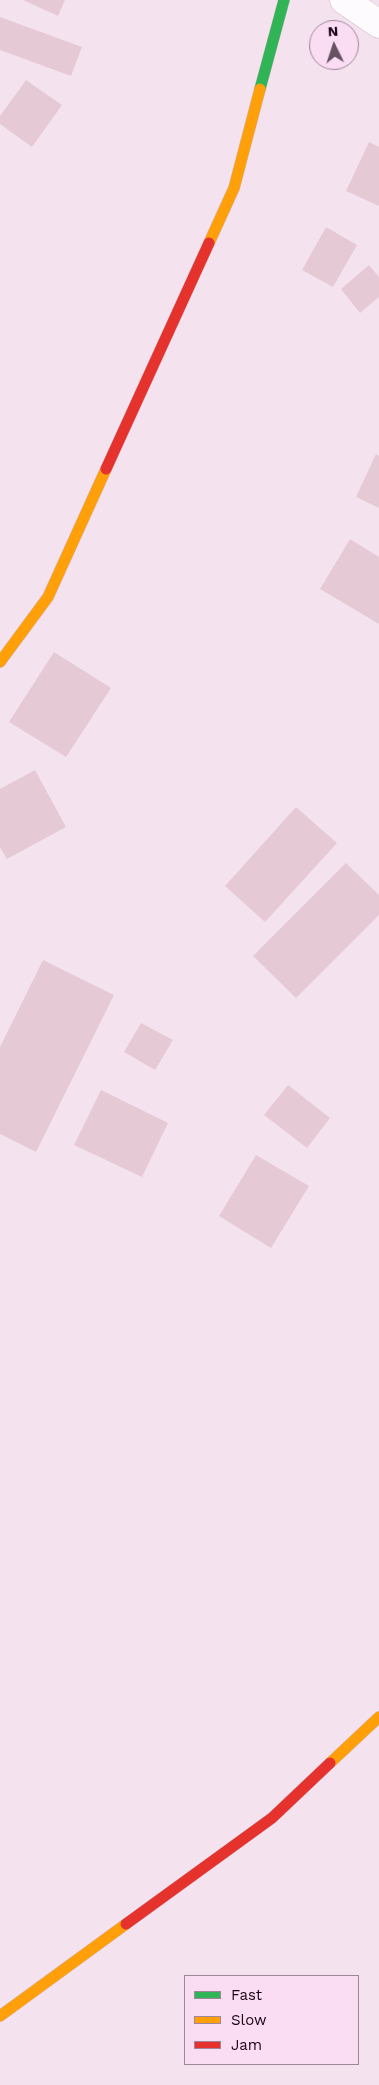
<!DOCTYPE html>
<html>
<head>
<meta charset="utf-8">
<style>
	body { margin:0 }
	#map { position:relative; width:379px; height:2085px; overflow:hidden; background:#f4e3ef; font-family:"Work Sans",sans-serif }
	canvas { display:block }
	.legend { position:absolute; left:184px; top:1975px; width:175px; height:90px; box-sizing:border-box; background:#faddf2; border:1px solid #a0869a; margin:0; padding:6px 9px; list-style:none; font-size:15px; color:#1a0415 }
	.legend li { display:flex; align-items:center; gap:10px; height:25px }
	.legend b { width:25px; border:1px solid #a0869a }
	.north { position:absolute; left:309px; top:20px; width:50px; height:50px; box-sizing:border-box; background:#faddf2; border:1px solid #a0869a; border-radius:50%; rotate:356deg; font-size:14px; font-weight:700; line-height:20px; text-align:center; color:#1a0415 }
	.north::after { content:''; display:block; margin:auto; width:18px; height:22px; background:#665261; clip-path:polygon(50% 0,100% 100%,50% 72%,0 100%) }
</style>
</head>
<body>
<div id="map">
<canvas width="379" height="2085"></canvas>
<ul class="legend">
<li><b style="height:6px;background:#30b455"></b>Fast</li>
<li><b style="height:6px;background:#ff9f0a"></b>Slow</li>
<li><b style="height:6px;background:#e5322d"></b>Jam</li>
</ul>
<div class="north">N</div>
</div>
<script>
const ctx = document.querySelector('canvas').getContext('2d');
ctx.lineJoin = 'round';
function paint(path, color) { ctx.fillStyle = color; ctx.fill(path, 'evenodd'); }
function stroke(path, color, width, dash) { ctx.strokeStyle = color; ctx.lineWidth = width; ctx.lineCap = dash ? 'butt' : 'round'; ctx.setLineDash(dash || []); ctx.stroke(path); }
paint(new Path2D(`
	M23,0H65L58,16Z
	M0,17L82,47L71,76L0,50Z
	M26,80L62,105L32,147L0,124V116Z
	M369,142L379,147V206L346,191Z
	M326,227L357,245L333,287L302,270Z
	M369,265L379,277V297L360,313L341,289Z
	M376,454L379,456V508L356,497Z
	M350,539L379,557V624L320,589Z
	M54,652L111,688L66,757L9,722Z
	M35,770L66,827L7,859L0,847V789Z
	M296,807L337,843L265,922L225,886Z
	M346,863L379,895V915L296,998L253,956Z
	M43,960L114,995L36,1152L0,1134V1047Z
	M141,1023L173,1040L155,1070L124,1052Z
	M288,1085L330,1118L307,1148L264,1115Z
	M101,1090L168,1123L142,1177L74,1145Z
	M256,1155L309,1186L271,1248L219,1216Z`), '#e5cad6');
const street = new Path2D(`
	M344,0L379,24`);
const fast = new Path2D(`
	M260,89L284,0`);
const slow = new Path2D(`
	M209,243L234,188L260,89
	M0,662L48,597L106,469
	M330,1763L379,1717
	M0,2016L126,1924`);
const jam = new Path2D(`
	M106,469L209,243
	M126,1924L272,1818L330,1763`);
stroke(street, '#d0bbca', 29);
stroke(fast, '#d0bbca', 12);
stroke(slow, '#d0bbca', 12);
stroke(jam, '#d0bbca', 12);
stroke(street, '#fdfbfd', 28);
stroke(fast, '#30b455', 11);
stroke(slow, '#ff9f0a', 11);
stroke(jam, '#e5322d', 11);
</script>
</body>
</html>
